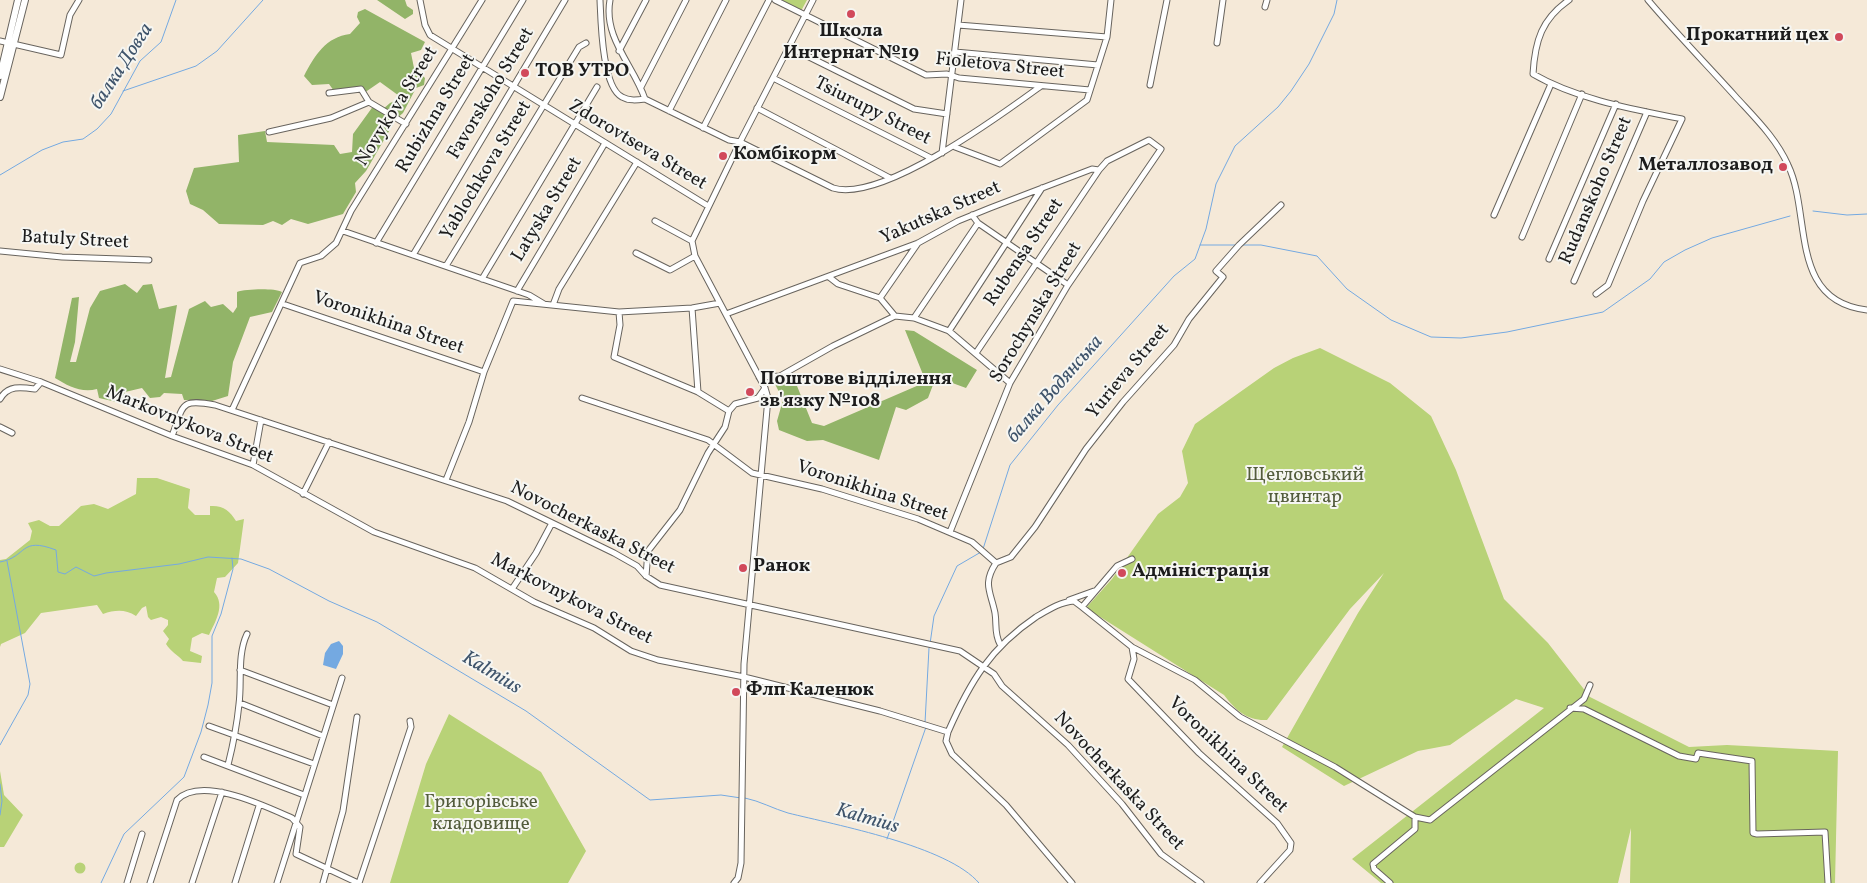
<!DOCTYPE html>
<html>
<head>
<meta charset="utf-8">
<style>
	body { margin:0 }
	canvas { display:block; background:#f5e9d8 }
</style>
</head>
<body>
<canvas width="1867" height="883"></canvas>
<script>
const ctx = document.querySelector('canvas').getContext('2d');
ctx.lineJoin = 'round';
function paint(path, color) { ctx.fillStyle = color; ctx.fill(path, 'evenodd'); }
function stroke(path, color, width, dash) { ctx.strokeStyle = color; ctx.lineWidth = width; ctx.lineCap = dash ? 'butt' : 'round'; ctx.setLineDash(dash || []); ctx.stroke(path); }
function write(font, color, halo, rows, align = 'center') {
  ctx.font = font + ' Vollkorn,serif'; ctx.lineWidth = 4; ctx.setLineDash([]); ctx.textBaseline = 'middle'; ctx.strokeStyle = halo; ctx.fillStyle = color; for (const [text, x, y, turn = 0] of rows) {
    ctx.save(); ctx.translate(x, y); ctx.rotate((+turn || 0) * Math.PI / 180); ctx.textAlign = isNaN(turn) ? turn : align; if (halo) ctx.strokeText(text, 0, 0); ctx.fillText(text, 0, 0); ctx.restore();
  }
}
paint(new Path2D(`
	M781,0H807L801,11Z
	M1320,348L1390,383L1431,416L1456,470L1504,599L1548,643L1590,697L1689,747L1727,745L1838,751L1835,883H1630L1631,828L1618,883H1381L1352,859L1544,708L1516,699L1450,745L1418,751L1344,786L1282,747L1358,613L1384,573L1350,609L1267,720C1248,721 1236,711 1224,695L1086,608L1112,579L1158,514L1180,497L1188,483L1182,451L1195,424L1274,368L1293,358Z
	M137,478H157L190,489L188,508L195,515H210V506C223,505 230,511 236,521L244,519L238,563L225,577L217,578L214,592C226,605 215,622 209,635L202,633L192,638L190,651L202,656L201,663L183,661C177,654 171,652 166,644L169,639L163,631L168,625V620L161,617L151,620L148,617L146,606L142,608L136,616C125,609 115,610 103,614L97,605L41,613L25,633L1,644L0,647V560L6,559L30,540L32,531L28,523L39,520L50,526H59L81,506L94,504L108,509L136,494Z
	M449,714L541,772L586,851L568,883H390L426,764Z
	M0,771L4,795L23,815L4,847H0Z
	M74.5 868a5.5 5.5 0 1 1 11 0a5.5 5.5 0 1 1-11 0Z`), '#b8d277');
paint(new Path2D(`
	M377,0H405L407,6L413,10V14L405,19Z
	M365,9L425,42L421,50L411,53L414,68L425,78L424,85L416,88L403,113L396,119L366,171L355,183L356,192L343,214L308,224L291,219L282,225L273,221L263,225L219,224L203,210L190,204L186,191L194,168L239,162L238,135L265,131L267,142L334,145L340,154L352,152L353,134L374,105L382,110L390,103L402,98L380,82L364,93L334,91L329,84L312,85L304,76C315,55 326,37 350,34L360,23L357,17L358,12Z
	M125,284L137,293L143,285L152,284L159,309L177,305L165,378L171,377L189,309L205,301L211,307L223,304L233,313L237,307V292C246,289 274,288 282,292L272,312L250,317L233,362L228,396L212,401L184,400L182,394L164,393L160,397L150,398L142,388L125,392L121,403L99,398L97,389C81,393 68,386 55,378L72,298L79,297L75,342L70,362H76L90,308L100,291Z
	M905,330L914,331L977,370L966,388L936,377L928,398L906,410L896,407L879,460L823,440L807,441L779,430L777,421L783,400L775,384L779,378L795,381L812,423L824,426L926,382Z`), '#92b468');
paint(new Path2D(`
	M339,641L343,646V654L336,669L323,665L325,653L331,644Z`), '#74a9e1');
stroke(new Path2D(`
	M123,91L196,66L217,51L263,0
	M0,175L42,150L63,142L83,139L97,129L111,114L140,61L161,42L176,0
	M1813,211L1847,215L1867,214
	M1200,245H1235
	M1242,245H1261L1317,256L1347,289L1391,320L1431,337L1461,338L1507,332L1603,312L1650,279L1664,262L1685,250L1712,238L1790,216
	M983,549L1010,465L1058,405L1174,276L1195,259L1206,229L1216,184L1235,146L1278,107L1291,91L1309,64L1334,14L1337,0
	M0,562C28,557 19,536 56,550L58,572L65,574L76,567L94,576L106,573L179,564L208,557L241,559L269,569L329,601L377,622L526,711L650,800L721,795L741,798
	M930,644L934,616L957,566L981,552
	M925,723L929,648
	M0,745L28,695L30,684L7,561
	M0,784L2,801L0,815
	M745,798C760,801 774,809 788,813C836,825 948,846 979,883
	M887,839L926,727
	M101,883L124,834L184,777L201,732L208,705L212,683V636L221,614L233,569L232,558`), '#74a9e1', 1);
const minor = new Path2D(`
	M420,0L425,25L430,35L708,206
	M600,0C601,21 602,87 622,97C629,101 637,100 645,99
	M610,0C603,38 634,66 645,99L729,140L740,142L833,188C882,203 1001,115 1041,86
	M775,0L926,75L947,74L959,78L1090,90
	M1569,0C1542,19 1535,40 1533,74C1576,99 1632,109 1682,119L1643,201L1608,285L1596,294
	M1648,0C1676,33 1706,64 1735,96C1755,118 1776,138 1788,165C1812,215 1788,301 1867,310
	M1265,7L1267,0
	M958,25L1107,37
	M0,41L61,55L70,15L79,0
	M1217,43L1223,0
	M789,47L914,109L947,114
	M619,51L646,0
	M955,52L1098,65
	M773,78L931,158
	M1150,85L1167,0
	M641,87L686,0
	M329,93L361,89L369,102L406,124
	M757,108L890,178
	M669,111L726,0
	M703,128L769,0
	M269,132L331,118L369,102
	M955,147L1000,164L1087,100L1107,37L1111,0
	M942,153L961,0
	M972,215L978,223L1068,285
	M1494,215L1551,84
	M655,221L692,241
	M343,231L529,295L544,304
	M1522,237L1582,94
	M376,243L523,0
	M0,251L62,257L149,260
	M636,253L670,270L695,256
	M413,255L565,0
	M1549,259L1616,104
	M446,266L579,47L586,43
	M829,277L838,284L880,298L895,316
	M482,279L597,87
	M1574,281L1647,112
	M517,291L605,143
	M880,298L918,243
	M283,304L484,372
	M553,305L559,289L637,162
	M692,308L698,392
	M619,312L620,325L614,357L698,392L729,411
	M726,314L918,243L958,221L990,208L1092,169L1099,170L1107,161L1149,140L1161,149L1068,285L1010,383L950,532
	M914,318L978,223
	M949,331L1042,188
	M976,353L1099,170
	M0,369L41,382L172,436L253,465L374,532L475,568L534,602L594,628L631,651L658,660L744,677L880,711L948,732L946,741L952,754L1006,805L1072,883
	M759,377L780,376L833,346L895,316L914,318L949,331L1010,383
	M582,398L708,440L752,473L822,489L918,519L972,542L996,563C982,584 991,592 995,613C997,625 994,633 1000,644
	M0,399C8,385 21,387 35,389L41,382
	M232,410L300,263L321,256L336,243L351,211L482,0
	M0,427L12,433
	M172,436C184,405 179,398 215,405L507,501L614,553L637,566L646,576L660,585L960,651L994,674L1002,686L1068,745L1122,804L1161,854L1201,883
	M253,465L261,420
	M446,480L469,422L484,372L513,301L619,312L692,308L720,303
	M303,494L329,442
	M996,563L1011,557L1035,527L1086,449L1123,402L1174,345L1189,319L1223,277L1216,271L1239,245L1281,205
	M646,576L648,551L680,510L708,453L725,427L729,411L735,404L758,398L765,388
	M512,589L536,553L552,523
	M1069,600L1094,591
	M1082,607L1132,647L1195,680L1240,717L1335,767L1415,817V829L1373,864L1374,869L1390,883
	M1132,647L1134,659L1128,679L1199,753L1277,823L1291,843L1290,850L1260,883
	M240,670L333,705
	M240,703L323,736
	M1570,708L1584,709L1679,756L1696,759L1698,753L1752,761L1753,833L1757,834L1825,832L1828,883
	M209,726L314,764
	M948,732C970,682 990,648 1036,617C1048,610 1060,602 1074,601L1082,607L1117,566L1132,559
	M204,757L304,795
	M228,765C233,745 237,725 239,704C242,682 237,655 247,634
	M1415,817L1430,820L1435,816L1584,699L1590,685
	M127,883L142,834
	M150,883L177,800C201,775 265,806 292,818L300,827L296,854L358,883
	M192,883L222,792
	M235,883L259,806
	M277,883L342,678
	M323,883L343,811L357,717
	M359,883L411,727L410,721
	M734,883L738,878L741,863L744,664L768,398L765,388L695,256L692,241L740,142L813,0`);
const major = new Path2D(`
	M0,76L18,0
	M0,97L25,0`);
stroke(minor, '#68645e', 7);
stroke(major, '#68645e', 8);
stroke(minor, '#fff', 5);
stroke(major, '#fff', 6);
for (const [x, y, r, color] of [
	[851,14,5,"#d1495b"],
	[1839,37,5,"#d1495b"],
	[525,73,5,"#d1495b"],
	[723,156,5,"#d1495b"],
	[1783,167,5,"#d1495b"],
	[750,392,5,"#d1495b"],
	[743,568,5,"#d1495b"],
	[1122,573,5,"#d1495b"],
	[736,692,5,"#d1495b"]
]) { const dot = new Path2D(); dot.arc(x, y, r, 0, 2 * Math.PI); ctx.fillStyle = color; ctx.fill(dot); stroke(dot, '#f6f6f2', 2); }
write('bold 19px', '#1c1c1c', '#f6f6f2', [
	["Школа",851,33,"center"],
	["Интернат №19",851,55,"center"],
	["Прокатний цех",1829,37,"right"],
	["ТОВ УТРО",535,73],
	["Комбікорм",733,156],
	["Металлозавод",1773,167,"right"],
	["Поштове відділення",760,381],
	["зв'язку №108",760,403],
	["Ранок",753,568],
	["Адміністрація",1132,573],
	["Флп Каленюк",746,692]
], 'left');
write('19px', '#1c1c1c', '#f6f6f2', [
	["Fioletova Street",1000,67,6],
	["Favorskoho Street",492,94,-59],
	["Novykova Street",398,107,-58],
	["Tsiurupy Street",872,112,27],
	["Rubizhna Street",437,114,-59],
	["Zdorovtseva Street",637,146,31],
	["Yablochkova Street",487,171,-59],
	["Rudanskoho Street",1597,191,-67],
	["Latyska Street",548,210,-59],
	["Yakutska Street",941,214,-24],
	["Batuly Street",75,241,3],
	["Rubensa Street",1025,253,-56],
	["Sorochynska Street",1037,313,-59],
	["Voronikhina Street",388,324,19],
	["Yurieva Street",1129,372,-50],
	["Markovnykova Street",189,426,22],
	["Voronikhina Street",872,492,18],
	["Novocherkaska Street",592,529,27],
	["Markovnykova Street",571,600,27],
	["Voronikhina Street",1227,756,44],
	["Novocherkaska Street",1118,782,47]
]);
write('19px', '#535c3c', '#f6f6f2', [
	["Щегловський",1305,477],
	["цвинтар",1305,499],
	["Григорівське",481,804],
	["кладовище",481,826]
]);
write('italic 20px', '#3f546b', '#f6f6f2', [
	["балка Довга",123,67,-57],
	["балка Водянська",1056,390,-49],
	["Kalmius",491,674,31],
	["Kalmius",867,820,16]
]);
</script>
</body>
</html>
